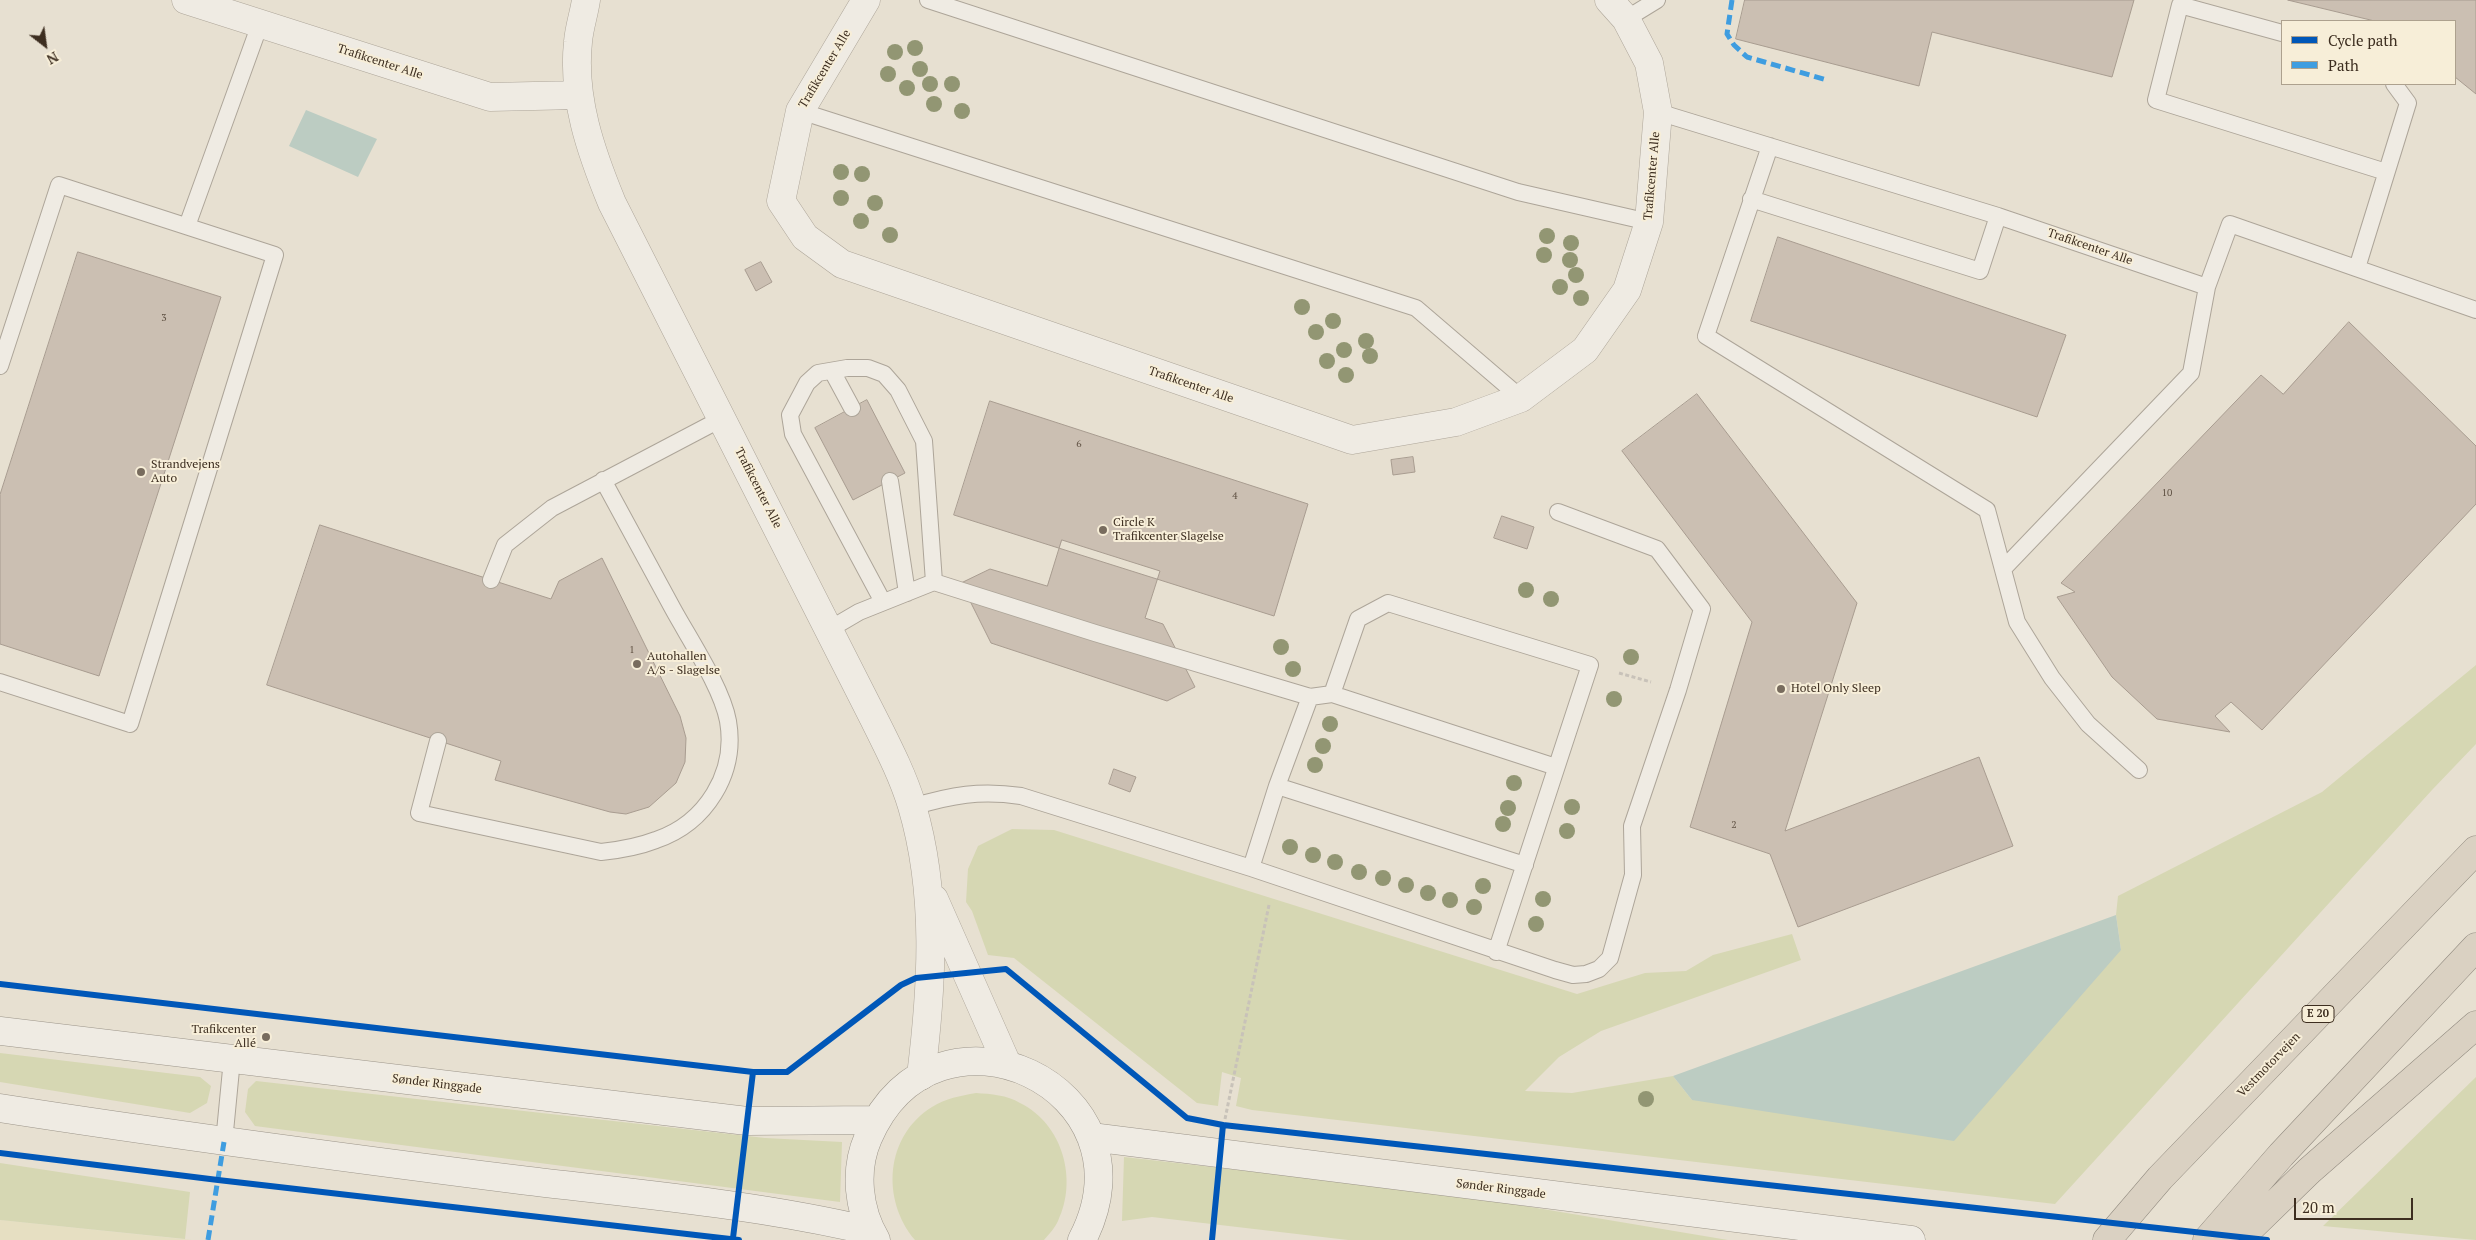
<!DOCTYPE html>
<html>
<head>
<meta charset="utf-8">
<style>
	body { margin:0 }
	#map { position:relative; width:2476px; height:1240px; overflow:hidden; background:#e7e0d1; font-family:"PT Serif",serif }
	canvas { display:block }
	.legend { position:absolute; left:2281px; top:20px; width:175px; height:65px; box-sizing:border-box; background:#f7eed8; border:1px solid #ada18e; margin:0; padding:6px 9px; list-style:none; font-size:15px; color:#3d2e20 }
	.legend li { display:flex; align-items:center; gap:10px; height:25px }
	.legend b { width:25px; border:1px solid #ada18e }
	.north { position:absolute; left:20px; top:20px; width:50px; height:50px; -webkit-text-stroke:4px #f7eed8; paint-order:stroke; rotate:150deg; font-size:14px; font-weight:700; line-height:20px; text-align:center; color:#3d2e20 }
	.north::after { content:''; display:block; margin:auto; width:18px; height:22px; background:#3d2e20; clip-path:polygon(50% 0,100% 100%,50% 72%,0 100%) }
	.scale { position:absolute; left:2294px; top:1198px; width:119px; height:22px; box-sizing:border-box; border:2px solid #3d2e20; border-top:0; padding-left:6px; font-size:15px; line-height:18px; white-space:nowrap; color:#3d2e20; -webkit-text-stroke:4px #f7eed8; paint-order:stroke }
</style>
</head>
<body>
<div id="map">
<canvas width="2476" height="1240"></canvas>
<ul class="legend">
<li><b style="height:6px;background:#0057b8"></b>Cycle path</li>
<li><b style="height:6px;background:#3f9de0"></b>Path</li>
</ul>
<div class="north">N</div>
<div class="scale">20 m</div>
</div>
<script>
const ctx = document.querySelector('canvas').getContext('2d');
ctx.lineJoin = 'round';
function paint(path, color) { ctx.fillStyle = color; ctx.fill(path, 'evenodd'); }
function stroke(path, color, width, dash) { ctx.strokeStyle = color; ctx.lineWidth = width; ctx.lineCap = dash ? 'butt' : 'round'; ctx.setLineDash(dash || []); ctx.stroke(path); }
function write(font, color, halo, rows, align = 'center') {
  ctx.font = font + ' "PT Serif",serif'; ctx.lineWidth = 4; ctx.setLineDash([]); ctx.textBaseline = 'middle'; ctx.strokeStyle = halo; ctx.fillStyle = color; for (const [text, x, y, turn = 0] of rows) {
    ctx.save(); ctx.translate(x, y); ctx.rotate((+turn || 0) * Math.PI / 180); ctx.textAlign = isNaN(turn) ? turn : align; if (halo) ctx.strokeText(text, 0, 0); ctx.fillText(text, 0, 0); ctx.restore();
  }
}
paint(new Path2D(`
	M0,1220L192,1240H0Z`), '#e6dfc2');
paint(new Path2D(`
	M2476,665V744L2432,790L2055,1204L1252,1110L1236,1106L1241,1078L1222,1072L1218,1106L1197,1103L1014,958L988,955L972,911L966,902L968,869L978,846L1012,829L1054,830L1577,994L1645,973L1686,971L1713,955L1792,934L1801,960L1601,1031L1559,1057L1525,1091L1572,1093L1673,1076L1692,1100L2121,950L2116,915L2118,896L2322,792Z
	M0,1053L200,1077L211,1086L207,1103L190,1113L0,1082Z
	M2476,1077V1240L2323,1226Z
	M256,1081L765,1138L842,1142L840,1202L255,1126L245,1112L248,1089Z
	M976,1093C991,1094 1007,1095 1020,1103C1063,1124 1078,1180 1058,1221C1055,1228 1049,1234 1044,1240H915C881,1200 885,1136 932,1107C946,1098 960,1096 976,1093Z
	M1124,1157L1459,1195L1728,1240H1348L1152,1217L1122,1221Z
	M0,1163L190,1192L185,1239L0,1220Z`), '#d6d7b3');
paint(new Path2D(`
	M306,110L377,139L358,177L289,146Z
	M2116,915L2121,950L1954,1141L1692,1100L1673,1076Z`), '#bcccc2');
const building = new Path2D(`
	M1745,0H2134L2112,77L1932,32L1919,86L1736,39Z
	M2288,0H2476V94L2455,77V21H2375Z
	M1778,237L2066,335L2037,417L1751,321Z
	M78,252L221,297L99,676L0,644V495Z
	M761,262L772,282L756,291L745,270Z
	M2349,322L2476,446V504L2262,730L2231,702L2215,716L2230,732L2157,719L2112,677L2057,597L2075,592L2061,583L2261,375L2283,394Z
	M1697,394L1857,603L1785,831L1979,757L2013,846L1798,927L1770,854L1690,827L1752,622L1622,451Z
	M867,400L905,473L853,500L815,428Z
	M990,401L1308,504L1274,616L954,515Z
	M1413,457L1415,472L1393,475L1391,460Z
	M1502,516L1534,527L1527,549L1494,538Z
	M320,525L551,599L559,581L602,558L680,716L686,738L685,762L676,783L649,807L626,814L610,812L495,780L501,761L267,685Z
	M1062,540L1160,571L1145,618L1163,624L1195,687L1167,701L991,643L961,583L990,569L1047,586Z
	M1114,769L1136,777L1130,792L1109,784Z`);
paint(building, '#cbbfb2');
stroke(building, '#a89c90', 1);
const lane = new Path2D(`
	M928,0L1518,192L1649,222
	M1626,19L1657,0
	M2282,33L2180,5L2156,100L2386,172
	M800,111L1416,308L1521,398
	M1658,112L1998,216L2207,287L2230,224L2476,310
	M1770,146L1706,336L1987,510L2017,622L2052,678L2088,724L2139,770
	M1751,199L1980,271L1998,216
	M187,226L260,24
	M2357,268L2408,103L2394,84
	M0,366L59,185L275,255L130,724L0,682
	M832,371L852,408
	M890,481L907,593
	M2003,569L2191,373L2207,287
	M491,580L505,545L552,508L723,418
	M883,602L793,434L790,415L807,383L818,373L847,368H868L884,374L898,390L924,441L934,582
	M830,629L859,612L934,582L1095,633L1310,697L1277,786L1251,868
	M1332,694L1556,767
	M1310,697L1332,694L1358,619L1388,603L1590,665L1496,952
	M438,741L419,813L601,852C620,850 638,847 656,840C706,823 737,773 728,721C722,688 690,640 673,609C650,566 626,523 603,480
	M1277,786L1525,865
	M912,807C952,795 980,790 1021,796L1251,868L1555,970L1573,975L1586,974L1599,969L1610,958L1633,875L1632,826L1678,690L1702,609L1657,549L1558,512
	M224,1142L232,1059`);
const street = new Path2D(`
	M186,0L490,97L578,95
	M586,0C584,14 579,28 578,42C572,98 591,152 612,203L874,719C888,747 903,776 912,806C938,894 932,987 921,1076
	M866,0L800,111L781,201L805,237L842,264L1352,440L1456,422L1521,398L1585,350L1627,290L1649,222L1658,112L1649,63L1626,19L1609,0
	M934,899L1007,1064`);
const secondary = new Path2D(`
	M0,1031L747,1121L876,1120
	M0,1108C173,1135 347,1158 521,1180C637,1194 756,1204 870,1231
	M1091,1137L1911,1240
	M876,1240C858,1210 854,1170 868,1138C935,982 1161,1088 1082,1240`);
const highway = new Path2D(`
	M2107,1240L2160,1178L2476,850
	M2207,1240L2281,1155L2476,947
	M2238,1240L2309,1171L2476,1025`);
stroke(lane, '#ada599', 18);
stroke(street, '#ada599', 29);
stroke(secondary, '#9c958a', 29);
stroke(highway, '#928b80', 29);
stroke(new Path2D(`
	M1619,673L1651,682
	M1225,1119L1269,905`), '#c8c2b9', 3, [4, 2.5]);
stroke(lane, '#efebe3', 16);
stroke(street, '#efebe3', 28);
stroke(secondary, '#efebe3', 28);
stroke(highway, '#dad1c2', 28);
stroke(new Path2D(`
	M1732,0L1727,34L1734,45L1747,57L1827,80
	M208,1240L224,1142`), '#3f9de0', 5, [10, 5]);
stroke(new Path2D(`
	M0,984L753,1072H787L901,985L916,978L1006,969L1187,1118L1223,1125L1212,1240
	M1223,1125L2267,1240
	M0,1153L218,1180L739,1240
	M733,1238L753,1072`), '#0057b8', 6);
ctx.fillStyle = '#929673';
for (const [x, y] of [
	[915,48],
	[895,52],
	[920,69],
	[888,74],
	[930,84],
	[952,84],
	[907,88],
	[934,104],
	[962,111],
	[841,172],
	[862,174],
	[841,198],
	[875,203],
	[861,221],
	[890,235],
	[1547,236],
	[1571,243],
	[1544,255],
	[1570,260],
	[1576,275],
	[1560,287],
	[1581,298],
	[1302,307],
	[1333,321],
	[1316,332],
	[1366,341],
	[1344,350],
	[1370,356],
	[1327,361],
	[1346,375],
	[1526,590],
	[1551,599],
	[1281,647],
	[1631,657],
	[1293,669],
	[1614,699],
	[1330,724],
	[1323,746],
	[1315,765],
	[1514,783],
	[1572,807],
	[1508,808],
	[1503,824],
	[1567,831],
	[1290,847],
	[1313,855],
	[1335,862],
	[1359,872],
	[1383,878],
	[1406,885],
	[1483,886],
	[1428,893],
	[1543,899],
	[1450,900],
	[1474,907],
	[1536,924],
	[1646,1099]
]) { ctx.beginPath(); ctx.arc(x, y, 8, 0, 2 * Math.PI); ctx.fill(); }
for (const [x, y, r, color] of [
	[141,472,5,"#786c5e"],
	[1103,530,5,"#786c5e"],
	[637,664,5,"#786c5e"],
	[1781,689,5,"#786c5e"],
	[266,1037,5,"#786c5e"]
]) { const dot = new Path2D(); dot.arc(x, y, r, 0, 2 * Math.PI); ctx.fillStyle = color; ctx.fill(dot); stroke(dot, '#f7eed8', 2); }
write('10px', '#605244', null, [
	["3",164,318],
	["6",1079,444],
	["10",2167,493],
	["4",1235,496],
	["1",632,650],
	["2",1734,825]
]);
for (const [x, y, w] of [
	[2318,1014,32]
]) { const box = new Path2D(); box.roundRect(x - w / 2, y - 8.5, w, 17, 4); ctx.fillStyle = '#f7eed8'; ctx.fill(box); stroke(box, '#3d2e20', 1); }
write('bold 11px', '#3d2e20', null, [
	["E 20",2318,1014]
]);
write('12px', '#3d2e20', '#f7eed8', [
	["Trafikcenter Alle",380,62,18],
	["Trafikcenter Alle",825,69,-59],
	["Trafikcenter Alle",1652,176,-85],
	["Trafikcenter Alle",2090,247,19],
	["Trafikcenter Alle",1191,385,19],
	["Trafikcenter Alle",758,488,63],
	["Vestmotorvejen",2269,1065,-46],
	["Sønder Ringgade",437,1084,7],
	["Sønder Ringgade",1501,1189,7]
]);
write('12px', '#3d2e20', '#f7eed8', [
	["Strandvejens",151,465],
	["Auto",151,479],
	["Circle K",1113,523],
	["Trafikcenter Slagelse",1113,537],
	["Autohallen",647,657],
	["A/S - Slagelse",647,671],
	["Hotel Only Sleep",1791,689],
	["Trafikcenter",256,1030,"right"],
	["Allé",256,1044,"right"]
], 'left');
</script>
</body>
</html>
